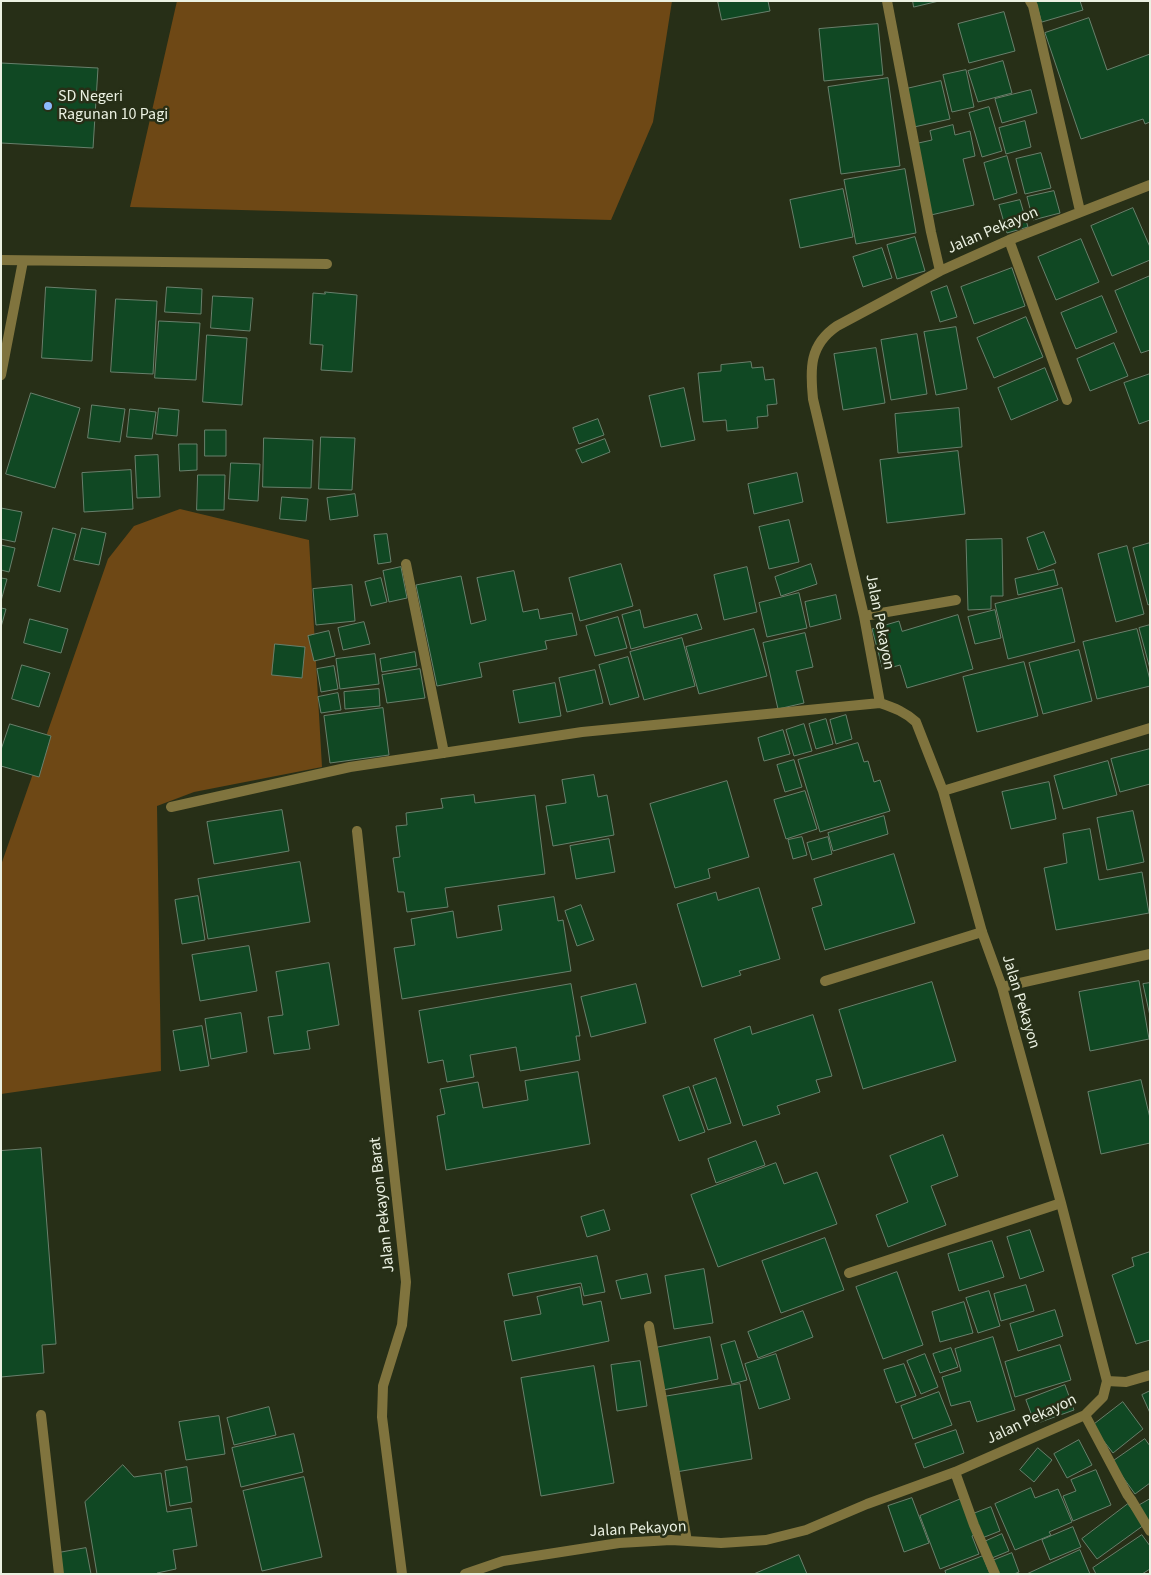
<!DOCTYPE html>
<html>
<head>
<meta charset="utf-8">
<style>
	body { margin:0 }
	#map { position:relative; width:1151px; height:1575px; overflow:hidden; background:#272f17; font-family:"Source Sans 3",sans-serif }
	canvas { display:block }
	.frame { position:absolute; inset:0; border:2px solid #ebf1e2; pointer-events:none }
</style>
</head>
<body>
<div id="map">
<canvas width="1151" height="1575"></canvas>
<div class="frame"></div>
</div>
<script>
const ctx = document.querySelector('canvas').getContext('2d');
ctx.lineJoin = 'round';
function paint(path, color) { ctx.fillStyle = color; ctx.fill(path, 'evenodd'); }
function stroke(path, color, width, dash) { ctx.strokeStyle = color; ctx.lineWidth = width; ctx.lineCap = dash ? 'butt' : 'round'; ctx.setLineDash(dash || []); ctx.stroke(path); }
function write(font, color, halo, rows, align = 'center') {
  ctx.font = font + ' "Source Sans 3",sans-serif'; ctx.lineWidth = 5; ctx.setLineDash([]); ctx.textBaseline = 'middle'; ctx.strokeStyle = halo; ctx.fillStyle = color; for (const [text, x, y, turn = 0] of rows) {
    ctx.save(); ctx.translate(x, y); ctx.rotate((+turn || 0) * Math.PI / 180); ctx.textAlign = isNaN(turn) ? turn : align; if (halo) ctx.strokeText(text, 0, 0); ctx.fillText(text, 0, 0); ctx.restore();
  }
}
paint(new Path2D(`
	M177,1H672L653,122L611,220L130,207Z
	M180,509L309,540L322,767L194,792L157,806L161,1071L1,1094V865L108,559L134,526Z`), '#6e4815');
const building = new Path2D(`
	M718,1H768L770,11L722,20Z
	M913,1H939L914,7Z
	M1036,1H1080L1083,10L1042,22Z
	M1004,12L1015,51L969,63L958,24Z
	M1089,18L1107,70L1150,54V122L1145,124L1143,119L1081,139L1045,33Z
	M878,24L883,75L824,81L819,29Z
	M1003,61L1012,93L978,102L968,71Z
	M1,63L98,68L93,148L1,143Z
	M966,70L974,107L952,112L943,75Z
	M888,78L900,166L841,174L828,87Z
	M941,81L950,119L914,127L906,89Z
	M1031,90L1037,113L1002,123L995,99Z
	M989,107L1002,151L982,157L969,113Z
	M1025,121L1031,147L1006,154L999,128Z
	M953,125L955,135L970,131L975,156L963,159L974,205L931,215L914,144L932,140L930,131Z
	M1041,153L1051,188L1025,194L1016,159Z
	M1007,156L1017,193L994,200L984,163Z
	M905,169L916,233L856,244L844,180Z
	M843,189L853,237L800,248L790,200Z
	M1054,191L1060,213L1033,220L1027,197Z
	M1020,200L1028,227L1007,233L999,205Z
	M1133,208L1150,247V260L1112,276L1091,226Z
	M915,237L925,271L897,279L887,245Z
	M1081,239L1099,282L1056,300L1038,257Z
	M882,248L892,278L863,287L853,257Z
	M1012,268L1025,306L974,324L961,287Z
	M1150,276V350L1141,353L1115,291Z
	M947,286L957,317L940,322L931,292Z
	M46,287L96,290L92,361L42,358Z
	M167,287L202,289L201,314L165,312Z
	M325,292L357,295L352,372L321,370L323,345L310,344L313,293L325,294Z
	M213,296L253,298L250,331L211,328Z
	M1102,296L1117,332L1076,349L1061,313Z
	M116,299L157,301L153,374L111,372Z
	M1026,317L1043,357L994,378L977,338Z
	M159,321L200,323L196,380L155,378Z
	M956,327L967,389L936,395L924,332Z
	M917,334L927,394L891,400L881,340Z
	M207,335L247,338L242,405L203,402Z
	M1114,343L1128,376L1090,391L1077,359Z
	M876,348L885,403L843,410L834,354Z
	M751,362L752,368L763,367L765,380L774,379L777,404L767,405L768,416L757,417L758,428L727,431L726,420L703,422L698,373L721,371V365Z
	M1045,368L1058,400L1011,420L998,388Z
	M1150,374V420L1139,424L1124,383Z
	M684,388L695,440L661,447L649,396Z
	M31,393L80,408L55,488L6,474Z
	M92,405L125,409L120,442L88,438Z
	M159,408L179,410L177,436L156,434Z
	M959,408L962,447L898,453L895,414Z
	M130,409L156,412L152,439L127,437Z
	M598,419L604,435L579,444L573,428Z
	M205,430H226V456H205Z
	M321,437L355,438L352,490L319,489Z
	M264,438L313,440L311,488L263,487Z
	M605,439L610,452L582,463L576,450Z
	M179,444H197V470L180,471Z
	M958,451L965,514L887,523L880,460Z
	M158,455L160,497L137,498L135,456Z
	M231,463L260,464L258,501L229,499Z
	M131,470L133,509L84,512L82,473Z
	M797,473L803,502L754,514L748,484Z
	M198,475H225L224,510H197Z
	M355,494L358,516L330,520L327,498Z
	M282,497L308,499L306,521L280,519Z
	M1,508L22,512L15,542L1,539Z
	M789,520L799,562L769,569L759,527Z
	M53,528L76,534L60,592L38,586Z
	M82,528L106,533L99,565L74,560Z
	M1044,532L1056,563L1038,570L1027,538Z
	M387,534L391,562L378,564L374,535Z
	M1002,539L1003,596H991V609L968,610L966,540Z
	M1150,543V604L1148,605L1133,548Z
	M1,545L15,548L9,572L1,570Z
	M1127,546L1144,614L1116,622L1098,554Z
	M621,564L633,606L580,621L569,578Z
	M811,564L817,584L781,596L775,577Z
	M401,567L407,598L389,602L383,571Z
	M747,567L757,612L724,620L714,575Z
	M1054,570L1058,585L1018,595L1015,579Z
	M514,571L523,612L538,609L540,619L572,613L577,635L545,641L547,649L479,663L482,677L437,686L416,585L461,576L471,624L486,620L477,578Z
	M1,578L7,579L1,601Z
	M381,578L387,602L371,606L365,582Z
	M352,585L355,621L316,625L313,589Z
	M1062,588L1075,642L1008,659L995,604Z
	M799,593L807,628L767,637L759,603Z
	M836,595L841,619L810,627L805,602Z
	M1,608L6,609L1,627Z
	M640,610L644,628L697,614L702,629L631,649L622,615Z
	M995,610L1001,638L975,644L968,617Z
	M958,615L973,669L907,688L900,665L883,670L872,629L899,621L902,631Z
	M618,617L627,648L595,656L586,626Z
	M30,619L68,629L61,653L24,643Z
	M364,622L370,644L343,650L338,628Z
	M1150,625V669L1139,628Z
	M754,629L767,676L699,694L686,647Z
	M1137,629L1150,680V686L1097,699L1083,642Z
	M329,631L335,656L314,661L308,636Z
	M805,633L813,667L796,671L804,703L778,709L763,643Z
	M682,638L695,686L644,700L630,652Z
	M275,644L305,647L302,678L272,675Z
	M1079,650L1092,701L1043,714L1029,663Z
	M415,652L417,666L382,672L380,659Z
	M375,654L379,684L340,689L336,659Z
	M628,657L639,697L610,705L599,665Z
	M1024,662L1038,716L977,732L963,677Z
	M22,665L50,673L39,707L12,699Z
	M334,666L338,689L321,692L317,669Z
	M420,669L425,698L387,703L382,675Z
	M595,670L603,703L567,712L559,678Z
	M555,683L561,716L519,723L513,691Z
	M379,689L380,706L345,709L344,692Z
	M338,693L341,710L321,713L318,697Z
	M383,708L389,755L330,763L324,716Z
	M846,715L852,739L836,744L830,720Z
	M826,719L833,744L816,749L809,724Z
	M10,724L51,736L39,777L1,766V750Z
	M804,724L812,751L794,756L786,730Z
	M783,730L790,754L764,761L758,738Z
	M858,743L864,762L868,761L874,782L880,780L890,811L820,832L798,760Z
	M1150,749V784L1120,792L1111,759Z
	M794,760L802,787L785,792L777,765Z
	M1108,761L1117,795L1063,809L1054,776Z
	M594,775L598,797L607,795L614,835L553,846L546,806L566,803L562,780Z
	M727,781L749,857L708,869L710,878L675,888L650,804Z
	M1049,782L1056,819L1011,829L1002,792Z
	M805,791L817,829L786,839L774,800Z
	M474,795L475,803L535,795L545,874L445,888L448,907L407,912L404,892H398L393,858L400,857L396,826L407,825L406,813L443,808L441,799Z
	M282,810L289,851L214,864L207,822Z
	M1133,811L1144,862L1107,870L1097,818Z
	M884,816L888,834L833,851L828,833Z
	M1090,829L1099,880L1142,872L1149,913L1056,930L1044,868L1067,863L1063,834Z
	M802,837L807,855L793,859L788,840Z
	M828,837L832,854L812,860L807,843Z
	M609,839L615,872L576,879L570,846Z
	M894,854L915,923L825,950L812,908L822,905L814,879Z
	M300,862L310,922L208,939L198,879Z
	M759,888L780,959L739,971L741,975L702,987L677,904L716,892L718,900Z
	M198,896L205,940L182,944L175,900Z
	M554,897L558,921L563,920L571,971L402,999L394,948L415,945L411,919L453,911L457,938L502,930L498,906Z
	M581,905L594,940L577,946L565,911Z
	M249,946L257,991L200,1001L192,955Z
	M329,963L339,1025L307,1031L310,1049L274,1054L268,1017L283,1015L276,972Z
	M1139,981L1149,1039L1090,1051L1079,992Z
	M932,982L956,1061L863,1089L839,1010Z
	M1150,983V1016L1143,984Z
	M571,984L580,1036H576L580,1060L520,1071L516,1047L470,1055L474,1077L447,1082L443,1060L428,1063L419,1011Z
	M636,984L646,1023L591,1037L581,997Z
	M241,1013L247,1052L211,1059L205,1019Z
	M813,1015L832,1076L816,1080L820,1092L777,1106L780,1114L743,1126L714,1039L750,1026L752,1034Z
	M202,1026L209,1066L180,1071L173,1031Z
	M578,1072L590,1144L446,1170L437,1116L445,1114L440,1089L478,1082L483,1108L528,1100L525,1081Z
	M716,1078L731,1123L708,1130L693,1086Z
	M1141,1080L1150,1118V1143L1101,1154L1088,1092Z
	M689,1087L705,1132L679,1141L663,1096Z
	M943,1135L958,1176L931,1186L946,1225L888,1247L876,1215L908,1202L890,1156Z
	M756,1141L765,1165L716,1183L708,1159Z
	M41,1148L56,1344L42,1345L44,1373L1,1377V1151Z
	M776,1163L784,1184L817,1172L837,1224L718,1267L691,1195Z
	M604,1210L610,1230L587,1237L581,1217Z
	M1030,1230L1044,1271L1020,1279L1007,1237Z
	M825,1238L844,1290L781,1313L762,1261Z
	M992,1241L1004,1277L959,1291L948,1254Z
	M1150,1252V1340L1136,1344L1112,1275L1134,1266L1132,1258Z
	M597,1256L605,1292L584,1296L581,1283L513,1296L508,1274Z
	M704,1269L713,1323L674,1329L665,1276Z
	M897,1272L923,1345L883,1359L856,1287Z
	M647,1274L651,1293L621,1299L616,1281Z
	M1026,1285L1034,1311L1001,1321L994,1294Z
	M580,1287L583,1305L601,1301L609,1341L512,1361L504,1321L541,1314L537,1297Z
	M989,1291L1000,1326L978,1333L966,1298Z
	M964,1302L973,1333L940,1342L932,1312Z
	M1055,1310L1063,1336L1018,1351L1010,1324Z
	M803,1311L813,1337L758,1358L748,1332Z
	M710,1337L718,1379L663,1390L655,1348Z
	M993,1337L1015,1410L977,1422L970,1401L951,1406L942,1377L961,1371L955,1349Z
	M735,1341L747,1380L732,1384L721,1345Z
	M1060,1345L1071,1380L1015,1397L1005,1362Z
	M951,1348L958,1367L940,1373L933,1354Z
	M776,1354L790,1399L759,1409L745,1364Z
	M925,1354L938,1387L921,1394L907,1361Z
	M640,1361L647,1406L617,1411L611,1365Z
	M904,1364L916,1396L896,1403L884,1370Z
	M594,1366L614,1483L541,1496L521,1378Z
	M740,1384L752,1459L676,1472L663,1397Z
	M1065,1385L1074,1410L1035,1424L1026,1400Z
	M1150,1391V1413L1142,1395Z
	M939,1392L952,1425L913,1439L901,1406Z
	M1123,1402L1143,1429L1113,1453L1092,1426Z
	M269,1407L276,1435L234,1445L227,1418Z
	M219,1416L225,1454L186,1460L179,1422Z
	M956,1430L964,1453L924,1468L915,1444Z
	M294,1434L303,1472L241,1487L232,1448Z
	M1145,1439L1150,1446V1483L1135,1494L1112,1462Z
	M1079,1440L1092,1465L1067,1478L1054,1454Z
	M1038,1448L1052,1460L1034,1482L1020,1470Z
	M123,1465L134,1477L161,1473L167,1512L191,1508L197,1546L173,1550L176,1569L157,1573V1574H97L85,1502Z
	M187,1467L192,1502L170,1506L165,1471Z
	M1096,1470L1111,1505L1073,1521L1063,1496L1076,1491L1071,1480Z
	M304,1477L322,1557L262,1571L243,1491Z
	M1031,1488L1035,1498L1058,1489L1072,1522L1049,1532L1051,1535L1015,1550L995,1504Z
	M912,1498L929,1543L904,1552L888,1506Z
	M961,1499L975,1534L972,1536L979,1554L940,1569L920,1516Z
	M1150,1499V1526L1138,1506Z
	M1128,1504L1144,1525L1097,1559L1082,1539Z
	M991,1507L1000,1531L982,1538L973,1514Z
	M1073,1527L1081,1547L1050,1560L1042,1540Z
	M1002,1534L1009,1551L992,1558L984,1542Z
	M1142,1535L1150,1546V1569L1142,1574H1096L1093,1568Z
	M86,1548L91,1574H62L58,1553Z
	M1080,1550L1090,1574H1027Z
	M1012,1553L1019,1572L1014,1574H997L992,1561Z
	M799,1555L807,1574H754Z
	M983,1556L990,1574H946L945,1571Z`);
paint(building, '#104823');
stroke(building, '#68806c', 1);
stroke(new Path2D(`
	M825,981L982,932`), '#80743e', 10);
stroke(new Path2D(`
	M887,1L931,232L940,271
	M1030,1L1033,6L1080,211
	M1009,240L1067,400
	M1,260L327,264
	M1,375L23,261
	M406,564L444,753
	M864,616L956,600
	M943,791L1150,728
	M171,807L350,767L582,732L880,703
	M357,831L406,1282L402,1325L383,1386L382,1417L402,1574
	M1002,987L1150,954
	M849,1273L1061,1203
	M649,1326L687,1541
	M1107,1381L1126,1382L1150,1375
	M41,1415L59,1574
	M1085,1415L1127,1494L1132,1501L1150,1531
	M955,1472L974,1525L995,1574
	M465,1574L503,1561L619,1543L671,1540L721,1543L766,1540L806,1530L867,1504L955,1472L1085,1415L1103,1397L1107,1381L1061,1203L1002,987L982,932L943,791L916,722C905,712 895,708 880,703L864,616L813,399C810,369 809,345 837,326L940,271L1009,240L1150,185`), '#80743e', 10);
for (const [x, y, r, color] of [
	[48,106,5,"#8cb9fc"]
]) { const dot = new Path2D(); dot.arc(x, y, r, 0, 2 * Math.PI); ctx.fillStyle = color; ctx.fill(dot); stroke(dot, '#272f17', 2); }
write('16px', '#ebf1e2', '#272f17', [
	["SD Negeri",58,97],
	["Ragunan 10 Pagi",58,115]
], 'left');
write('16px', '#ebf1e2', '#272f17', [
	["Jalan Pekayon",993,231,-23],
	["Jalan Pekayon",879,622,79],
	["Jalan Pekayon",1020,1002,73],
	["Jalan Pekayon Barat",383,1205,-96],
	["Jalan Pekayon",1032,1420,-25],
	["Jalan Pekayon",638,1530,-3]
]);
</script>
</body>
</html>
